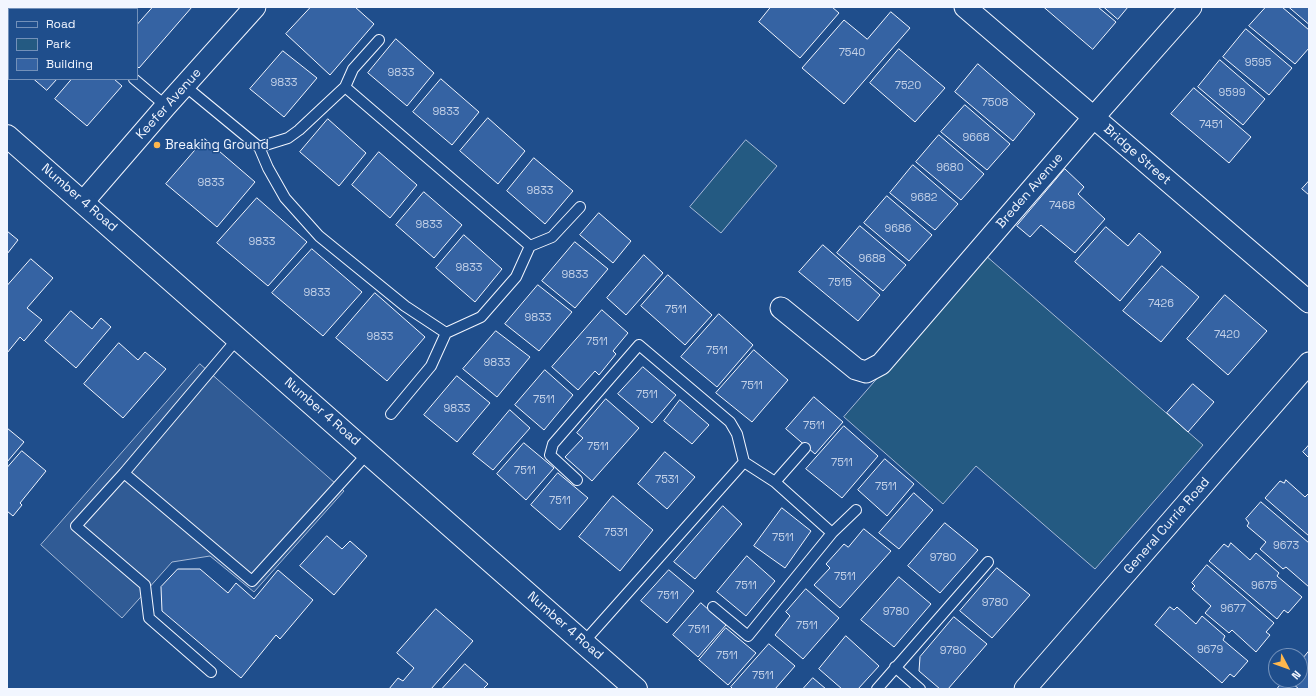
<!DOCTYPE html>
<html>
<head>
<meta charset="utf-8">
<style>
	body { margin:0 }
	#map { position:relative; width:1316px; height:696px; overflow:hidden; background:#1f4e8c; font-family:"Space Grotesk",sans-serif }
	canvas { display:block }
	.frame { position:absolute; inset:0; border:8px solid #f2f6ff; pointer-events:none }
	.legend { position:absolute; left:8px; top:8px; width:130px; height:72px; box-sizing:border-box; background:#1f4e8c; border:1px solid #7391ba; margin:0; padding:5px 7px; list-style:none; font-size:12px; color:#f2f6ff }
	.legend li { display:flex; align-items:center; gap:8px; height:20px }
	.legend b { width:20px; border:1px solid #7391ba }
	.north { position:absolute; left:1268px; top:648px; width:40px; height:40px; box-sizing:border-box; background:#1f4e8c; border:1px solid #7391ba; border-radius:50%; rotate:131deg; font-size:11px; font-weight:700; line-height:16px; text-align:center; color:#f2f6ff }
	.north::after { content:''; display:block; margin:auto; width:14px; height:18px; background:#ffb74d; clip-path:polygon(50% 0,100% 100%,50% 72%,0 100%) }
</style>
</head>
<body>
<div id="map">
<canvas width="1316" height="696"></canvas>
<div class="frame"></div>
<ul class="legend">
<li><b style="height:5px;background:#1f4e8c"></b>Road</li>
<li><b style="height:11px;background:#245a82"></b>Park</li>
<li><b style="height:11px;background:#3563a3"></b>Building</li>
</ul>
<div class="north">N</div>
</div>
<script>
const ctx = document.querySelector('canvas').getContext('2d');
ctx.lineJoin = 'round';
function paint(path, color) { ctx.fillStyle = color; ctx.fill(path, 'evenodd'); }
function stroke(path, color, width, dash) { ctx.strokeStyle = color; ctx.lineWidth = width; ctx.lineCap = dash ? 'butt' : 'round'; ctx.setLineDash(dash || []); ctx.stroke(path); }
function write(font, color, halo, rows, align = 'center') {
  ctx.font = font + ' "Space Grotesk",sans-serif'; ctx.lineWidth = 3; ctx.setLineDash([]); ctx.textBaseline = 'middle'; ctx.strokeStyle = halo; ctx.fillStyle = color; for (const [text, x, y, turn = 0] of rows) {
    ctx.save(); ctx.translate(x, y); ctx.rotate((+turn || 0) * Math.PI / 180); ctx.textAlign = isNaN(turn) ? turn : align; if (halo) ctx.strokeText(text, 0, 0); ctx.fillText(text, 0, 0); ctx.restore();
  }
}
const green = new Path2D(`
	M746,140L777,166L721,233L690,207Z
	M985,255L1203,445L1095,569L976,466L943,504L844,417Z`);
paint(green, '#245a82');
stroke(green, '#a8bbd7', 1);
const parking = new Path2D(`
	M200,364L344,491L254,592L210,556L172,562L122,618L41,545Z`);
paint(parking, '#305b95');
stroke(parking, '#a8bbd7', 1);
const building = new Path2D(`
	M68,7H110L108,9H70Z
	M153,7H192L139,68L137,66V25Z
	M311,7H355L374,24L330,75L286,34Z
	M771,7H832L839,13L800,58L759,22Z
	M1044,7H1098L1116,22L1093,49Z
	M1104,7H1128L1118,19Z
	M1266,7H1282L1309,30V48L1295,64L1249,26Z
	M1289,7H1309V24Z
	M7,8L9,10V41L7,43Z
	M891,12L910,28L844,104L802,68L844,20L867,39Z
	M1246,29L1292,68L1269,95L1223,57Z
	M396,39L434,73L407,106L368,73Z
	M899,49L945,88L915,122L870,83Z
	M283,51L317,78L284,117L250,89Z
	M1220,60L1265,99L1243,125L1198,87Z
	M978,64L1035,114L1013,141L955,92Z
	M34,79H57L47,90Z
	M72,79H114L122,86L87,126L55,99Z
	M441,79L479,112L452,145L413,112Z
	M1194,88L1251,137L1229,163L1171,114Z
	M965,105L1010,144L987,170L941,132Z
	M488,118L525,151L498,184L460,151Z
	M328,119L366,153L339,186L300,152Z
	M939,135L984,174L961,200L916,162Z
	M205,139L255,182L217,227L166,184Z
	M379,152L417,185L390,218L352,185Z
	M534,158L573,191L545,224L507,191Z
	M913,165L958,204L935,230L890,193Z
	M1065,169L1084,187L1078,194L1105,219L1075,253L1041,225L1030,237L1017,226Z
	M1309,181V195L1302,189Z
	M424,192L462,225L434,258L396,225Z
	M887,196L932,235L909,261L864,223Z
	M257,198L307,242L268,286L217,243Z
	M599,213L631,241L613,263L580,235Z
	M860,226L906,265L883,291L837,253Z
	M1106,227L1128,246L1139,233L1161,252L1120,301L1075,262Z
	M7,231L18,240L7,254Z
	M464,235L502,269L475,302L436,268Z
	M575,242L608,269L575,308L542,281Z
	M823,245L880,295L858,321L799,272Z
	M312,249L362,292L323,336L272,293Z
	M644,255L663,273L626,315L607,298Z
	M31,259L53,278L27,308L42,320L24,341L20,337L7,353V286Z
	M1162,266L1199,297L1161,342L1123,311Z
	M668,275L712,315L685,345L641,306Z
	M538,285L572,312L539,351L505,324Z
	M375,293L425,337L387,381L336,338Z
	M1225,295L1267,331L1228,375L1187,339Z
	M602,310L628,333L613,351L616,354L599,375L595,371L578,390L552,367Z
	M71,311L92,329L101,318L111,327L76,368L45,341Z
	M719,314L753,345L717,387L681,357Z
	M496,331L530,357L497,397L463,369Z
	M119,343L138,360L145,352L166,369L123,418L84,384Z
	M754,350L788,380L752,422L716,393Z
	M643,367L676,395L652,423L618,394Z
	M545,370L573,395L544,430L515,405Z
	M457,376L490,403L457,442L424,415Z
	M1193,384L1214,402L1188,432L1167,413Z
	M814,397L843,422L815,454L786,429Z
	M606,399L639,428L592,481L565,457L583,438L577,433Z
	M680,400L709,425L692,444L664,421Z
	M510,410L530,428L493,470L473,454Z
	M844,426L878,456L842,498L806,469Z
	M7,428L24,442L7,462Z
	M524,443L554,468L526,500L497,474Z
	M1309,445V458L1303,452Z
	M22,451L46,471L20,503L22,505L13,516L7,511V468Z
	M665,452L695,477L667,509L638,484Z
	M885,459L914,484L887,516L858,490Z
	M558,473L588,498L560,530L531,505Z
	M1286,480L1305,497L1309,493V536L1265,498L1280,481L1284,483Z
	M914,493L933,510L899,549L879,533Z
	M613,496L653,530L620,571L579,537Z
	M1261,502L1309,543V587L1286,567L1283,569L1260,549L1266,542L1247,526L1249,523L1246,519Z
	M723,506L742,524L695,579L674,562Z
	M782,508L811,531L785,568L754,546Z
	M945,523L978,550L940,593L908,566Z
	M864,529L891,551L840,608L814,585L830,568L826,564L844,544L848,547Z
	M327,536L342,549L350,541L367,556L334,595L300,566Z
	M1231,543L1250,560L1256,553L1279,573L1277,576L1302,597L1288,613L1284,610L1277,619L1209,561L1224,544L1228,547Z
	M747,556L775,581L746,616L717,592Z
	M1207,565L1274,623L1266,632L1270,635L1256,652L1232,630L1229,633L1205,613L1211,606L1192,589L1195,586L1192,583Z
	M997,568L1030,595L992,638L960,611Z
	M178,569H200L228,593L236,583L254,599L278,570L313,600L280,639L276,635L241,678L162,611L161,587Z
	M669,570L694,591L667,623L641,601Z
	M899,577L931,604L894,647L861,620Z
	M806,589L839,618L803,659L775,635L790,616L786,612Z
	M701,603L726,625L698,657L673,635Z
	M1170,607L1174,610L1177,607L1196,624L1202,616L1225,636L1223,640L1248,661L1234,677L1230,674L1222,683L1155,625Z
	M436,609L473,641L431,689H389L398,678L403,681L414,668L397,653Z
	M954,617L987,644L948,689H940L919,671L920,657Z
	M726,628L756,653L728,685L699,660Z
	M846,636L879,666L858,689H842L819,669Z
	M769,644L795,666L775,689H733L731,687Z
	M1309,651V689H1299L1288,680H1300V662Z
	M465,664L488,684L483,689H442Z
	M813,678L826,689H803Z
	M1283,682L1291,689H1277Z`);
paint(building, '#3563a3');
stroke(building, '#f2f6ff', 1);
const service = new Path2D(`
	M134,79L166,106
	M185,86L259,147L288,138L299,130L345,87L530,246L552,237L580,207
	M345,87L353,69L379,40
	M259,147L268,168L285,198L319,236L405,306L446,333L481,317L516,277L530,246
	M391,414L431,366L446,333
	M124,473L252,581L368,453
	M577,480L550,455L553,444L639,345L730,422L737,434L744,462L775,482L832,533
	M775,482L805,448
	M713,607L748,636L832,533L856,510
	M583,643L744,462
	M895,667L920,689
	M211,672L149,618L145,585L76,526L124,473L238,338
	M877,689L988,562`);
const minor = new Path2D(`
	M965,7L1309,302
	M83,202L166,106L255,7
	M781,308L856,369L866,372L881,364L1093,118L1191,7
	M1025,689L1309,363`);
const secondary = new Path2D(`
	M7,136L636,689`);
stroke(service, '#f2f6ff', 12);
stroke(minor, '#f2f6ff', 23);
stroke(secondary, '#f2f6ff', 24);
stroke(service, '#1f4e8c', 10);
stroke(minor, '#1f4e8c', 21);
stroke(secondary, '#1f4e8c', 22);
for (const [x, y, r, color] of [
	[157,145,4,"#ffb74d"]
]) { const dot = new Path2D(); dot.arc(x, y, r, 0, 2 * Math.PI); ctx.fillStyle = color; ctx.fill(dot); stroke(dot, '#1f4e8c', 1.5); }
write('11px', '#c3d1e8', null, [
	["7540",852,53],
	["9595",1258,63],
	["9833",401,73],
	["9833",284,83],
	["7520",908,86],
	["9599",1232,93],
	["7508",995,103],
	["9833",446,112],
	["7451",1211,125],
	["9668",976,138],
	["9680",950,168],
	["9833",211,183],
	["9833",540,191],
	["9682",924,198],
	["7468",1062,206],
	["9833",429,225],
	["9686",898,229],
	["9833",262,242],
	["9688",872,259],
	["9833",469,268],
	["9833",575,275],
	["7515",840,283],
	["9833",317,293],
	["7426",1161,304],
	["7511",676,310],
	["9833",538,318],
	["7420",1227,335],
	["9833",380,337],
	["7511",597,342],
	["7511",717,351],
	["9833",497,363],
	["7511",752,386],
	["7511",647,395],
	["7511",544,400],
	["9833",457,409],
	["7511",814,426],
	["7511",598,447],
	["7511",842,463],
	["7511",525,471],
	["7531",667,480],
	["7511",886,487],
	["7511",560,501],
	["7531",616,533],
	["7511",783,538],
	["9673",1286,546],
	["9780",943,558],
	["7511",845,577],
	["7511",746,586],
	["9675",1264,586],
	["7511",668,596],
	["9780",995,603],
	["9677",1233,609],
	["9780",896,612],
	["7511",807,626],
	["7511",699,630],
	["9679",1210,650],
	["9780",953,651],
	["7511",727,656],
	["7511",763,676]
]);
write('13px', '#f2f6ff', '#1f4e8c', [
	["Keefer Avenue",169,104,-48],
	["Bridge Street",1137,155,41],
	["Breden Avenue",1030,191,-49],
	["Number 4 Road",79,198,41],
	["Number 4 Road",322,412,41],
	["General Currie Road",1167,526,-49],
	["Number 4 Road",565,626,41]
]);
write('13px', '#f2f6ff', '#1f4e8c', [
	["Breaking Ground",165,145]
], 'left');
</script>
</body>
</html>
